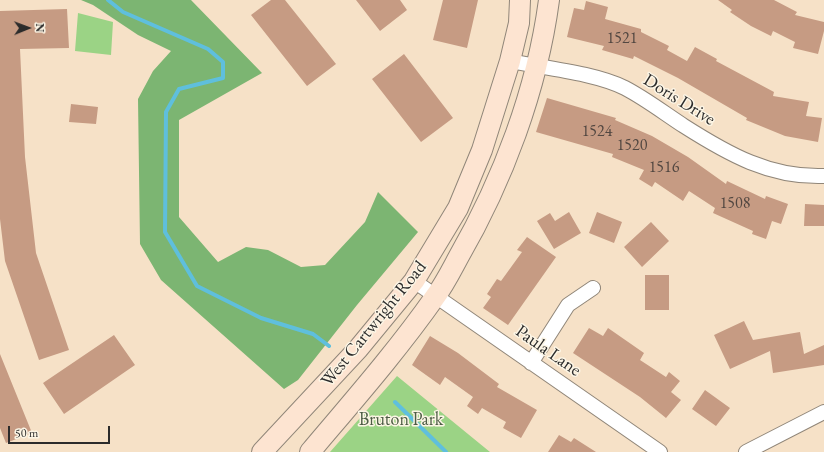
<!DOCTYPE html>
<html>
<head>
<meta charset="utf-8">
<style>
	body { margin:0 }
	#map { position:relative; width:824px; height:452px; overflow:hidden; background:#f6e1c7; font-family:"EB Garamond",serif }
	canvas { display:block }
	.north { position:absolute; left:8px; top:8px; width:40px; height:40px; -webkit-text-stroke:3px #fcf5e5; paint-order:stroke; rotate:89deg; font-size:11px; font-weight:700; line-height:16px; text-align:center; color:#2b2b2b }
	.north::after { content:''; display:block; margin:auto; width:14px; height:18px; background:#2b2b2b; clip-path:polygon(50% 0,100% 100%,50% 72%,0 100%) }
	.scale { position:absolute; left:8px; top:426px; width:102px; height:18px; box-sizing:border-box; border:2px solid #2b2b2b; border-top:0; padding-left:5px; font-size:12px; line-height:14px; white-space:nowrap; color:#2b2b2b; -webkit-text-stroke:3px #fcf5e5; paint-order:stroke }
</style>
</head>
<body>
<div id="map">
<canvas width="824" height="452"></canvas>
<div class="north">N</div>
<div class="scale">50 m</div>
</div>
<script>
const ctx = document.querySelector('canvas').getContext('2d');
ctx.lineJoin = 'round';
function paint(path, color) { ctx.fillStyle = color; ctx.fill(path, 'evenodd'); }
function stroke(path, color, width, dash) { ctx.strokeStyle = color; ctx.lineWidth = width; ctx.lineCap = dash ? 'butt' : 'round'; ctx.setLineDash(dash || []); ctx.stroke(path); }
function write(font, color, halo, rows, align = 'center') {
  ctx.font = font + ' "EB Garamond",serif'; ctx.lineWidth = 3; ctx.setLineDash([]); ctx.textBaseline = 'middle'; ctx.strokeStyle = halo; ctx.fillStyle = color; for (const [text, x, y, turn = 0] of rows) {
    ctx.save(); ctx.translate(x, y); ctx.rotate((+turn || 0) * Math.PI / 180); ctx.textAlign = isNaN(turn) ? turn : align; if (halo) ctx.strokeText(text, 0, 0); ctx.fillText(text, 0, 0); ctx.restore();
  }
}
paint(new Path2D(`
	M78,13L113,22L111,55L75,51Z
	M397,376L490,452H330Z`), '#9bd385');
paint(new Path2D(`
	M81,0H191L262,73L179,120V217L218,262L246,247L268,250L301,267L325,265L365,222L378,192L418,232L357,305L298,380L284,389L161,280L140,244L138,99L153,71L171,51L138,35L93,5Z`), '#7cb572');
stroke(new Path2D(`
	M108,0L123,12L208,49L223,62V78L179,89L166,112L165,232L197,286L261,318L313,334L329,346
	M395,402L446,452`), '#5fbfdd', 4);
paint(new Path2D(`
	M271,0H285L336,64L307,86L251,15Z
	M356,0H400L407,10L380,31Z
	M443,0H478L467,48L433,40Z
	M718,0H774L797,12L795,15L824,22V31L818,54L793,48L795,42L773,31L771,36L751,26L730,12L732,10Z
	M586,1L608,7L605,19L641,29V32L669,46L667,50L687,61L695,47L717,59L716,61L774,92L773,96L809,102L806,116L822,118L818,142L785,136L746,120L747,118L678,78L634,56L633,59L602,50L604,46L567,37L574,8L584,10Z
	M67,9L69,48L20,49L25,157L36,253L69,350L39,360L5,261L0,219V11Z
	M404,54L453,118L421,142L372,79Z
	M547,98L616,118L615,120L652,136L688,157L726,184L727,181L765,199L766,196L788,204L781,224L772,221L766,239L752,234L753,231L713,213L715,208L689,191L683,201L655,182L652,187L639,179L644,170L612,157L613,154L536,132Z
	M71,104L98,107L96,124L69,122Z
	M805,204L824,205V226H804Z
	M569,212L581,233L554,249L537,221L550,213L555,221Z
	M597,212L622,222L614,243L589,233Z
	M651,222L669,241L642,267L624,247Z
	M527,237L556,257L508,325L483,308L491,297L487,294L497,279L501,281L522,252L517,250Z
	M645,275H669V310H645Z
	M744,321L753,340L800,332L804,354L824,345V365L773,373L770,351L730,369L714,335Z
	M589,328L603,336L608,328L644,353L640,360L666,377L669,372L680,381L671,392L681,400L666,418L640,397L573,353Z
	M114,335L135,365L64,414L43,383Z
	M430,336L458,353L499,384L497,387L537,410L521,438L503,428L506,422L482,408L478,414L467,406L473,397L445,377L440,385L412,365Z
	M0,354L32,433L6,443L0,428Z
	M705,390L730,408L716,426L692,409Z
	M559,435L571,442L574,438L596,452H548Z`), '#c69b83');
const street = new Path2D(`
	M510,61C544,68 595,73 625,88C646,99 664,113 684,126C728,154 770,178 824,176
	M414,281L660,452
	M531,363L568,305L593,288
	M746,452L824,412`);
const secondary = new Path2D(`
	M262,452L358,349L414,281L458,208L482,150L510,61L519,23L520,0
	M310,452C353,401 397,351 435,297C444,285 451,271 458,258C503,180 537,90 549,0`);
stroke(street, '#908679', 16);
stroke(secondary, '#908679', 22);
stroke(street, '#fff', 14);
stroke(secondary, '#fde4d1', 20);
write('16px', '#524741', null, [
	["1521",622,39],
	["1524",597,132],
	["1520",632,146],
	["1516",664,168],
	["1508",735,204]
]);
write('18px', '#2b2b2b', '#fcf5e5', [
	["Doris Drive",679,100,32],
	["West Cartwright Road",374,324,-51],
	["Paula Lane",548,351,35]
]);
write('18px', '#4d5d46', '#fcf5e5', [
	["Bruton Park",401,420]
]);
</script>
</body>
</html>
